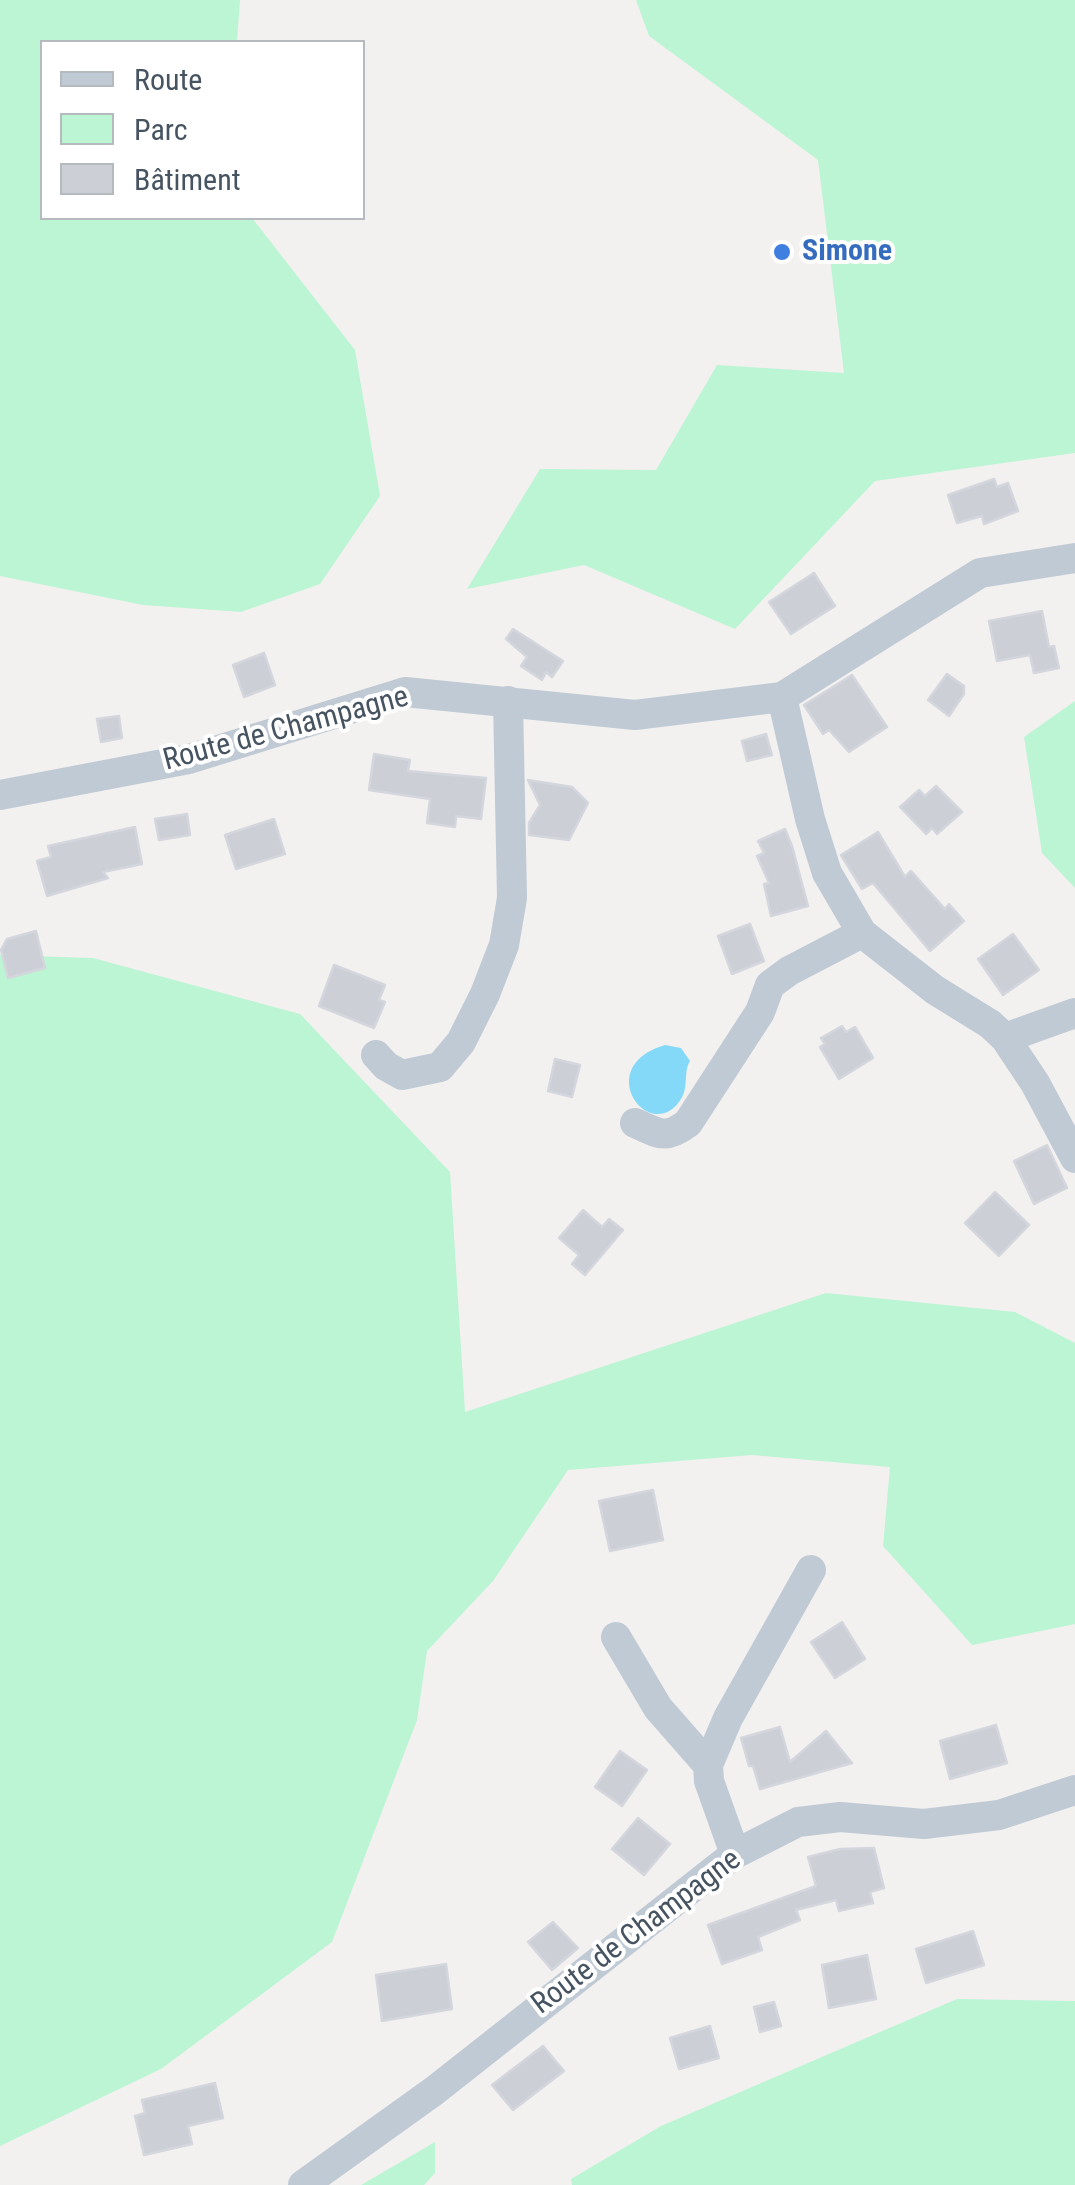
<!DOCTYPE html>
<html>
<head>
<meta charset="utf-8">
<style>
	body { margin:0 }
	#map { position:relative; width:1075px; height:2185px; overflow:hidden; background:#f3f0f0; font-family:"Roboto Condensed",sans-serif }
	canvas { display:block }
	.legend { position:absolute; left:40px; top:40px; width:325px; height:180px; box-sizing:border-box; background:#fff; border:2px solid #b5babf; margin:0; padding:12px 18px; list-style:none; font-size:30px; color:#465360 }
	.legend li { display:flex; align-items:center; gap:20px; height:50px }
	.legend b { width:50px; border:2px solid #b5babf }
</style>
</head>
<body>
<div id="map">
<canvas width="1075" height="2185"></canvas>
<ul class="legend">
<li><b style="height:12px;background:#c0cad4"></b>Route</li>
<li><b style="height:28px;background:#bbf5d4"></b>Parc</li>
<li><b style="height:28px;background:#cccfd6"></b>Bâtiment</li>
</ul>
</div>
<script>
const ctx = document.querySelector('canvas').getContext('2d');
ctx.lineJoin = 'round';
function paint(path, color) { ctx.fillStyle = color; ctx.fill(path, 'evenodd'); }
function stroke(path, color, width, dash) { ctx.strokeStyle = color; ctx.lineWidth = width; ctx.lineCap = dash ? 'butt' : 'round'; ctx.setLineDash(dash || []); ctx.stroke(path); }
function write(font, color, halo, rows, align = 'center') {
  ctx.font = font + ' "Roboto Condensed",sans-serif'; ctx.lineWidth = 8; ctx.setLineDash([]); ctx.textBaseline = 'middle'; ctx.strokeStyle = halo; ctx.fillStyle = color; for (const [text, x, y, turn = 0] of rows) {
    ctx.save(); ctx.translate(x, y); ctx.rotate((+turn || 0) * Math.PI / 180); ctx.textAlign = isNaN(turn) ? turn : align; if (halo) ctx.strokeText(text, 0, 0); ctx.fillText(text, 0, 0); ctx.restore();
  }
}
paint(new Path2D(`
	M0,0H240L237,42H42V218H252L355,350L380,496L320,584L241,612L143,605L0,576Z
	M636,0H1075V453L875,481L735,629L584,565L467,589L540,469L656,470L717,365L844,373L818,160L649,36Z
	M1075,701V888L1042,853L1024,737Z
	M0,955L93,958L300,1014L450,1172L465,1412L826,1293L1015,1312L1075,1343V1624L972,1645L883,1546L890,1467L752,1455L568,1470L493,1581L427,1651L417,1720L332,1942L161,2069L0,2146Z
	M957,1999L1075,2001V2185H572L571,2179L661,2126Z
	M435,2142V2173L424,2185H361Z`), '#bbf5d4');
paint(new Path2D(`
	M665,1045L681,1048L690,1061C683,1072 689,1087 681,1099C651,1147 590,1067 665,1045Z`), '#83d9f7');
const building = new Path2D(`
	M994,479L997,487L1008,483L1018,511L984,524L982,516L957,523L948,495Z
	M814,573L835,606L791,634L769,602Z
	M1042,611L1049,647L1054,646L1059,668L1034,673L1030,655L997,661L989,621Z
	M513,629L563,661L552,677L546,672L542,680L521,666L527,657L506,639Z
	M264,653L275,685L244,697L233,665Z
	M947,674L964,686V694L949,716L928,700Z
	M852,675L887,727L849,752L829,730L823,734L804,705Z
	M119,716L122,738L101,742L97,719Z
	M766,734L772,755L747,761L742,741Z
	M374,754L410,760L408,771L486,778L481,819L456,816L455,827L427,823L430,799L369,790Z
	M528,780L572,787L588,803L569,840L529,835V823L540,805Z
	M936,786L962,812L937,834L932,828L926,834L900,807L919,790L925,796Z
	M187,814L190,835L159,840L155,819Z
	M274,819L285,854L236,869L225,835Z
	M135,827L142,864L103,872L108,878L47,896L37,861L51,857L48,846Z
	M785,829L792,846L808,906L771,916L764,884L769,883L757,856L764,853L758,841Z
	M878,832L905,877L911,871L945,909L949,904L964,921L930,951L873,883L862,889L841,855Z
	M750,924L764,961L732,974L718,936Z
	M36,931L45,968L8,978L1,950L7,939Z
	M1013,934L1039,970L1003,995L978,959Z
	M334,965L385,985L379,1000L385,1002L374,1028L319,1006Z
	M842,1026L846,1032L855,1027L873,1058L839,1079L820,1047L825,1044L821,1038Z
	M555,1059L580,1065L572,1097L548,1091Z
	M1047,1145L1067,1188L1034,1204L1014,1161Z
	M995,1192L1029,1225L999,1256L965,1223Z
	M583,1210L602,1227L609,1219L623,1230L585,1275L572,1264L579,1255L559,1238Z
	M653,1490L663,1540L610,1551L599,1501Z
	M842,1622L865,1659L835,1678L811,1642Z
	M996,1725L1007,1763L950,1779L940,1741Z
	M780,1727L790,1762L826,1731L852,1763L760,1789L753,1766H749L741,1738Z
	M620,1751L647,1770L622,1806L595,1787Z
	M638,1818L670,1844L644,1875L612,1849Z
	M874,1848L884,1888L870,1892L873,1903L839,1911L836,1900L796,1910L800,1920L758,1937L762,1950L722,1964L708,1925L816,1886L808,1857L840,1849Z
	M553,1922L578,1948L552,1970L528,1942Z
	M973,1931L984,1965L926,1983L916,1949Z
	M867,1955L876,1999L829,2008L822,1965Z
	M446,1964L452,2009L382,2021L376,1975Z
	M774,2002L781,2026L760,2032L754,2007Z
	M710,2026L719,2058L679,2069L670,2038Z
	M543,2046L564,2071L513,2110L492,2085Z
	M215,2083L223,2118L188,2126L192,2144L144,2155L135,2116L145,2113L142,2100Z`);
paint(building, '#cccfd6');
stroke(building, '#d4d6dd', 2.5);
stroke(new Path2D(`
	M782,697L810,819L827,873L862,933L935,990L990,1024L1005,1038L1035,1083L1075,1158
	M0,795L189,759L405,692L635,715L782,697L980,573L1075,558
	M1005,1038L1075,1013
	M376,1055L386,1066L402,1075L440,1067L461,1042L485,994L504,945L512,898L508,701
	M635,1123C660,1134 665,1140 688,1123L760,1012L770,985L789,971L862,933
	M616,1637L658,1708L708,1765
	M735,1854L709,1781L708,1765L728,1718L811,1570
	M303,2185L434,2091L735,1854L798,1822L840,1817L924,1824L999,1815L1075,1790`), '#c0cad4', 30);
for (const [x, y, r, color] of [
	[782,252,10,"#3f7fe0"]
]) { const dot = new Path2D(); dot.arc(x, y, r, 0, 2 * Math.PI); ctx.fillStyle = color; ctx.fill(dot); stroke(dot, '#fff', 4); }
write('bold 30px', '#366cbe', '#fff', [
	["Simone",802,252]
], 'left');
write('30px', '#465360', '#fff', [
	["Route de Champagne",286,730,-15],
	["Route de Champagne",637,1933,-37]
]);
</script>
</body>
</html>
